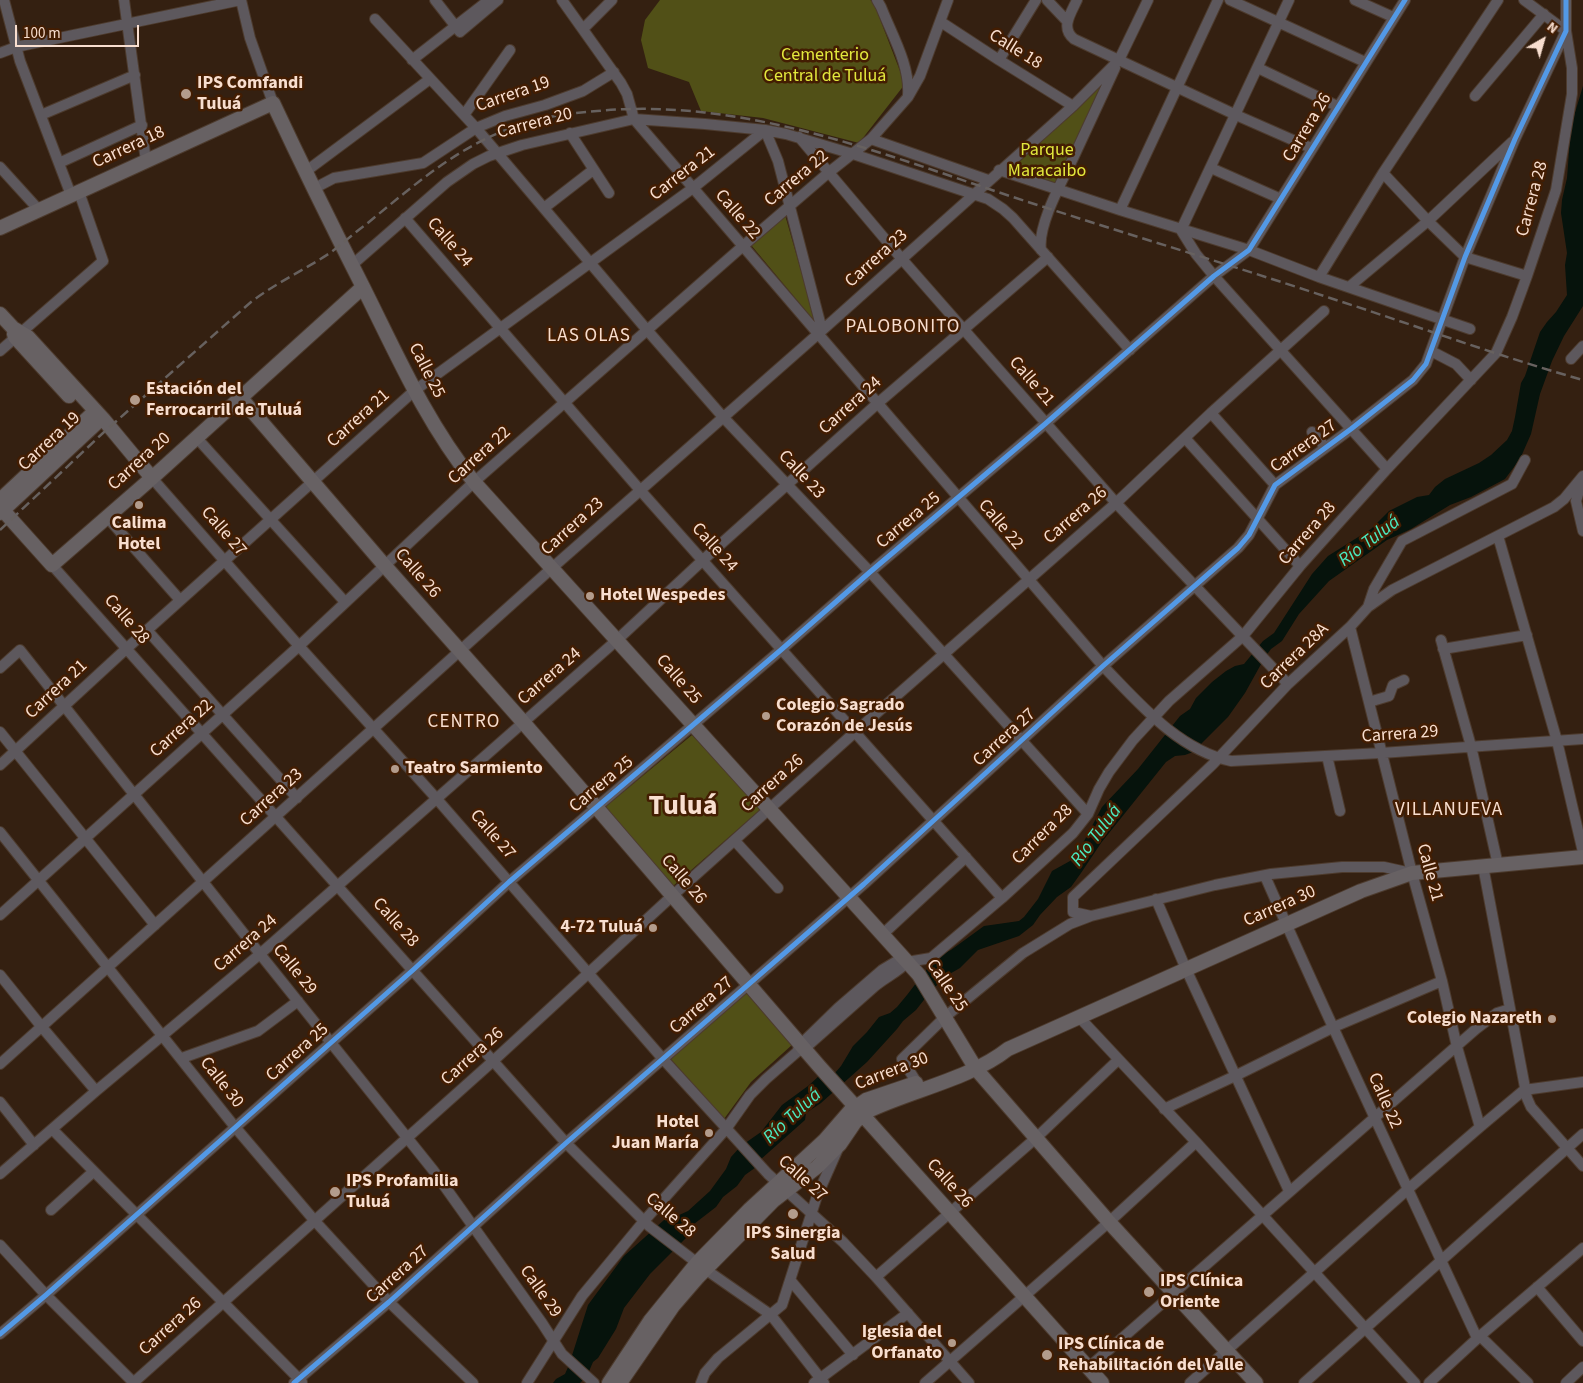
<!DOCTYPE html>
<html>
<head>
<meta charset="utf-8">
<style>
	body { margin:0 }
	#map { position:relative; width:1583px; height:1383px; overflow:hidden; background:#342011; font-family:"Source Sans 3",sans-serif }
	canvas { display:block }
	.north { position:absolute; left:1518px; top:15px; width:50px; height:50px; -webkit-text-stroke:4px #431d02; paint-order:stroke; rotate:38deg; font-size:14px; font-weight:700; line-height:20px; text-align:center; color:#f8decf }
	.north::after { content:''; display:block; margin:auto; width:18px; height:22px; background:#f8decf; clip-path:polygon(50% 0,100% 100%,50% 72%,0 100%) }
	.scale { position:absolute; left:15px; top:25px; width:124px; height:22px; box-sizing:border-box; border:2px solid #f8decf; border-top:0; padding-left:6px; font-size:15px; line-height:18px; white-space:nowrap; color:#f8decf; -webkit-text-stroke:4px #431d02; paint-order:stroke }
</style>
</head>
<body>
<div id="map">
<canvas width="1583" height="1383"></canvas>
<div class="north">N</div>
<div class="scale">100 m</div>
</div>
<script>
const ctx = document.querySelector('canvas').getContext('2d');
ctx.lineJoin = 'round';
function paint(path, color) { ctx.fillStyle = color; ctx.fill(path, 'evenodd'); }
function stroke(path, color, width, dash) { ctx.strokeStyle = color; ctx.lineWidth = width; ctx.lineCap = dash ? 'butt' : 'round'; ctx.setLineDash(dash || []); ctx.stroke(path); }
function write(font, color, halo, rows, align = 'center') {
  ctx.font = font + ' "Source Sans 3",sans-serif'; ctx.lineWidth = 5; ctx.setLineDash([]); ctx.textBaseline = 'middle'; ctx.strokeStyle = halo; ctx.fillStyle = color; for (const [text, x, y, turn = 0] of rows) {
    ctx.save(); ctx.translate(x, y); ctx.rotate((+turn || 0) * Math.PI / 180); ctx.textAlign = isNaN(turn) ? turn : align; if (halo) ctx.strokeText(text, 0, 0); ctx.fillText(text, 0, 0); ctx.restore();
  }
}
paint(new Path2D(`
	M660,0H870L873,1L905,84L859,143L763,118L701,111L689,82L648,68L641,40L645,20Z
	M1104,81L1057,184L1012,169Z
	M785,215L816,323L751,245Z
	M692,735L761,809L673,886L604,808Z
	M747,991L793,1044L751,1082L724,1119L669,1057Z`), '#515017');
paint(new Path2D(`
	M1583,86V306L1564,336L1552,361L1540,394L1531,434L1520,459L1505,479L1471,497L1450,505L1411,529L1387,540L1329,581L1299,614L1282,641L1271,649L1265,657L1245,693L1228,717L1193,752L1185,755L1175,756L1166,762L1101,843L1081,873L1071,887L1057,897L1040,915L1033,925L1019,936L978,950L960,968L946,976L931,991L916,1010L903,1021L897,1029L867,1062L821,1103L806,1113L805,1120L760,1160L759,1165L745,1175L737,1186L723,1197L716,1207L694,1224L689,1235L650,1274L624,1308L616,1329L598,1358L593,1362L587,1376L580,1383H553L556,1379L565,1374L569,1365L588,1305L624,1256L664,1220L677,1216L688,1211L710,1191L726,1169L731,1157L741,1146L761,1132L782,1105L808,1086L819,1076L835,1073L841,1066L853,1046L867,1032L879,1017L890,1013L897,1007L907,995L930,965L940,955L951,950L984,926L1019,921L1024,917L1038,899L1052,871L1070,861L1082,845L1102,807L1138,769L1180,716L1190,709L1196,698L1212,682L1226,671L1235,666L1244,664L1263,641L1274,633L1312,574L1328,556L1371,529L1389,511L1417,497L1429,495L1435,487L1445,479L1479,463L1491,455L1507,440L1512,431L1515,417L1521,383L1525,376L1540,332L1547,322L1556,312L1567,295L1565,265L1567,253L1561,213L1562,200L1567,178L1571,126Z`), '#06130c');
const minor = new Path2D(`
	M4,0L20,61L71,195
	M124,0L146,161
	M241,0L250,38L273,103
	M435,0L460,32L498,0
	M562,0L621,83L627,94L634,119L1103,666C1139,703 1178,750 1231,761L1381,753L1583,739
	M877,0L881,7C892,35 910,65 908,95
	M1047,0L1067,21
	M1077,0C1071,13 1060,28 1074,39L1236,115L1311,148
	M1230,0L1365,62
	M1289,0L1181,230L1196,254L1214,276L1387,469
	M1355,0L1393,17
	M375,19L476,128L647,330L723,417L870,572L1088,814
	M941,22L999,60L1073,106
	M583,29L612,0
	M0,53L16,47L241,0
	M412,60L489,0
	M999,60L1036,0
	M1258,68L1337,106
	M1475,96L1544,14
	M41,115L135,75
	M464,115L510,50
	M765,130L778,161L822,330
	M570,133L609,193
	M799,137L901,258L1116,503L1288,684
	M871,139L988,180
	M59,163L142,125
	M0,167L39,210
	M1211,168L1281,199
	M999,170L1120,210L1249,250L1319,277L1470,329
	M305,172L430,79
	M1383,173L1428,221L1465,257L1527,276
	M313,189L334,178L423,163L476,128L505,116L545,105L583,91L614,72
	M544,208L593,170
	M1120,210L1218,0
	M405,218L640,490L1002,898
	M1041,250C1037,224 1065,176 1076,152C1089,124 1102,96 1115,68
	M352,265L447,182L473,164L489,156L522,145L634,119L705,124L765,130L786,134L853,154L988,199L1003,209L1013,218L1130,350
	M1319,277L1383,173L1498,0
	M1349,287L1428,221L1512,142
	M0,351L103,261L79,192
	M1431,351L1456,364L1471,380
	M1571,359L1583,346
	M1211,413L1275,485
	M1312,432L1325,447
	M196,437L345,602
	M1185,438L1300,566
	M152,478L299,646L436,798L663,1059L768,1174L843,1242L876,1277L969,1383
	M1582,481L1576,501L1583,531
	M107,517L180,600
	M1498,536L1557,741L1583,852
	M52,565L566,1143L649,1226L705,1269L771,1315L824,1383
	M1368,607L1374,589L1402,541L1512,484L1525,460
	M1350,627L1412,873L1442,981L1457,1047L1480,1127
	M147,630L297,798
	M1441,640L1471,746L1498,865
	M1443,649L1527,635
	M0,668L20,650L260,954L433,1170L542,1323L562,1354L594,1383
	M1369,702L1389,696L1393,685L1404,680
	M0,732L155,925
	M1327,756L1340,811
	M0,765L126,649L414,391L693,188L765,130
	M0,832L235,1127L314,1220L389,1302L473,1383
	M735,841L778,888
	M1483,866L1527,1098L1531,1107L1583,1166
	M1265,876C1333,1031 1406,1184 1477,1338
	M1156,899L1186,969L1289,1191
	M0,915L299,646L474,482L743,246L828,173L871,139L908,97L920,76L948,0
	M1091,916L1073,912V897L1213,764L1288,684L1350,627L1368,607L1392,590L1554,507L1564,499L1583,476
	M883,934L966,857
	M0,975L41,1026L96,1091
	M1079,1017L1196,1142L1415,1383
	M797,1052L800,1045L838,1008L882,970L897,961L907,962L931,958L1002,898L1073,833L1088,814L1099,789L1109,772L1133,740L1169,701L1243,636L1300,566L1387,469L1496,353L1512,317L1527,276L1556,190L1572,94V68L1566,31L1524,0
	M182,1058L258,1031L298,1001
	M0,1064L552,568L818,334L1073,106L1119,60L1148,0
	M917,1083L902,1059L945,1017L1023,953L1070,924L1091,916L1215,885L1271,874L1342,867H1384L1411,873
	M0,1102L34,1145
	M1164,1109L1235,1076L1334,1027L1442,981
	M52,1129L302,1382
	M0,1174L96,1091L260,954L617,640L703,560L878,403L1048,257
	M51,1210L93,1172
	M0,1245L46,1295L134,1383
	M876,1277L1036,1138L1118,1060
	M791,1281L853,1355
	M1537,1287L1583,1341
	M0,1334L46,1295L413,970L509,882L782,649L870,572L1045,424L1214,276L1249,250L1405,0
	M1480,1336L1528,1383
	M1088,1368L1476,1029L1497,1013L1510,1009
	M133,1383L492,1062L671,897L854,733L1116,503L1211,413L1324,311
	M294,1383L389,1302L566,1143L864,884L1103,666L1238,548L1249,535L1275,485L1351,429L1413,380L1426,364L1465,257L1515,139L1566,31V0
	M527,1383L582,1296L644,1221L726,1129L750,1095L766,1079L797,1052L804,1049L874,987C884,978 900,971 907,962
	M701,1383L705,1373L718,1358L782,1305L817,1196L837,1151
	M814,1383L908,1313
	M925,1383L1109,1222L1196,1142
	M1190,1383L1407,1190L1480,1127L1524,1090L1583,1082
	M1304,1383L1583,1134
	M1429,1383L1480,1336L1583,1248
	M1566,1383L1583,1367`);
const major = new Path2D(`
	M0,228L273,103C302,165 332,226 363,287C397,355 426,422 474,482L919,975L976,1069L1109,1222L1256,1383
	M0,314L13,328L28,337L104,420L152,478
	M14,334L15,337L69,396
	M240,397L385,566L523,722L819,1066L1102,1383
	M0,500L93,413
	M0,507L52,565L152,478L363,287
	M0,513L102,418
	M609,1383L650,1321L697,1263L749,1210L824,1141L850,1111L866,1100L916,1083
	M620,1383L673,1306L698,1277L773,1201L817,1167L840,1144L855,1122L868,1111C912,1090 970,1079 1008,1049L1361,891L1412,873L1583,857`);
stroke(minor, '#4d3b2e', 12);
stroke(major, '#4d3b2e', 16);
stroke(minor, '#5d585d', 10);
stroke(major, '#676163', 14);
stroke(new Path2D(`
	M0,530L103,433L251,302C276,283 304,270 330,253C342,244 353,234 364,226C417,183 465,139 533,121C554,115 576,113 597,111C754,96 903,163 1050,209C1143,239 1237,267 1330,298C1414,325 1498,356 1583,380`), '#67615f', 2.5, [10, 5]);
stroke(new Path2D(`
	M0,1334L46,1295L413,970L509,882L782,649L870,572L1045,424L1214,276L1249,250L1405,0
	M294,1383L389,1302L566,1143L864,884L1103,666L1238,548L1249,535L1275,485L1351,429L1413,380L1426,364L1465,257L1515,139L1566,31V0`), '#5399e6', 5);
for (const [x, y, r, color] of [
	[186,94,6,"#b39c8c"],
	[135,400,6,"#b39c8c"],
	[139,505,5,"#b39c8c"],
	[590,596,5,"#b39c8c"],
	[766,716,5,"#b39c8c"],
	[395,769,5,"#b39c8c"],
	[653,928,5,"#b39c8c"],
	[1552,1019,5,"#b39c8c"],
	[709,1133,5,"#b39c8c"],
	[335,1192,6,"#b39c8c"],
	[793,1214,6,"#b39c8c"],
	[1149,1292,6,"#b39c8c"],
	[952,1343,5,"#b39c8c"],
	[1047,1355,6,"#b39c8c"]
]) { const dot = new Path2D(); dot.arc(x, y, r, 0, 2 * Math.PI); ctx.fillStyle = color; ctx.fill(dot); stroke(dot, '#431d02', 2); }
write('18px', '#f8decf', '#431d02', [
	["Calle 18",1015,50,32],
	["Carrera 19",513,95,-19],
	["Carrera 20",535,124,-15],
	["Carrera 26",1308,128,-59],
	["Carrera 18",129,148,-25],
	["Carrera 21",683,174,-38],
	["Carrera 22",797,179,-40],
	["Carrera 28",1533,199,-75],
	["Calle 22",737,215,49],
	["Calle 24",449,243,49],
	["Carrera 23",877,259,-42],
	["Calle 25",426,371,63],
	["Calle 21",1031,382,49],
	["Carrera 24",851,406,-42],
	["Carrera 21",359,419,-42],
	["Carrera 19",50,442,-43],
	["Carrera 27",1304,447,-36],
	["Carrera 22",480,456,-42],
	["Carrera 20",140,462,-42],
	["Calle 23",801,475,47],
	["Carrera 26",1076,516,-41],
	["Carrera 25",909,521,-40],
	["Calle 22",1000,525,50],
	["Carrera 23",573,527,-42],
	["Calle 27",223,532,49],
	["Carrera 28",1308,534,-49],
	["Calle 24",714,548,48],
	["Calle 26",417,574,49],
	["Calle 28",126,620,49],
	["Carrera 28A",1295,657,-44],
	["Carrera 24",550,677,-41],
	["Calle 25",678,680,49],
	["Carrera 21",57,690,-43],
	["Carrera 22",182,729,-42],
	["Carrera 29",1400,735,-4],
	["Carrera 27",1005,738,-42],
	["Carrera 26",773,784,-42],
	["Carrera 25",602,785,-40],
	["Carrera 23",272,798,-42],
	["Calle 27",492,835,49],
	["Carrera 28",1043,835,-45],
	["Calle 21",1429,873,75],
	["Calle 26",683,880,49],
	["Carrera 30",1280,907,-24],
	["Calle 28",395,923,48],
	["Carrera 24",246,944,-41],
	["Calle 29",294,970,51],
	["Calle 25",946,986,56],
	["Carrera 27",702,1006,-41],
	["Carrera 25",298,1053,-42],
	["Carrera 26",473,1057,-42],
	["Carrera 30",892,1072,-21],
	["Calle 30",221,1083,52],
	["Calle 22",1384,1101,66],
	["Calle 27",802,1179,42],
	["Calle 26",949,1184,48],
	["Calle 28",670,1216,40],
	["Carrera 27",398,1275,-42],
	["Calle 29",540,1292,55],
	["Carrera 26",171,1327,-42]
]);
write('18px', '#e2e83d', '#431d02', [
	["Cementerio",825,56],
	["Central de Tuluá",825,77],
	["Parque",1047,151],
	["Maracaibo",1047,172]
]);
write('bold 18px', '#f8decf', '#431d02', [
	["IPS Comfandi",197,84],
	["Tuluá",197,105],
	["Estación del",146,390],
	["Ferrocarril de Tuluá",146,411],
	["Calima",139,524,"center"],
	["Hotel",139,545,"center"],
	["Hotel Wespedes",600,596],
	["Colegio Sagrado",776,706],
	["Corazón de Jesús",776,727],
	["Teatro Sarmiento",405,769],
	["4-72 Tuluá",643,928,"right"],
	["Colegio Nazareth",1542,1019,"right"],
	["Hotel",699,1123,"right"],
	["Juan María",699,1144,"right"],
	["IPS Profamilia",346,1182],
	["Tuluá",346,1203],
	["IPS Sinergia",793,1234,"center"],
	["Salud",793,1255,"center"],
	["IPS Clínica",1160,1282],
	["Oriente",1160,1303],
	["Iglesia del",942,1333,"right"],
	["Orfanato",942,1354,"right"],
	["IPS Clínica de",1058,1345],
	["Rehabilitación del Valle",1058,1366]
], 'left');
ctx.letterSpacing = '1px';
write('19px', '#f8decf', '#431d02', [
	["PALOBONITO",903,328],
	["LAS OLAS",589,337],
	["CENTRO",464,723],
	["VILLANUEVA",1449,811]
]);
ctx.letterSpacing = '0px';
write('italic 19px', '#4aeac0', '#431d02', [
	["Río Tuluá",1370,542,-37],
	["Río Tuluá",1097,836,-53],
	["Río Tuluá",793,1117,-43]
]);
write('bold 28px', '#f8decf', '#431d02', [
	["Tuluá",683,808]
]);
</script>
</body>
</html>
